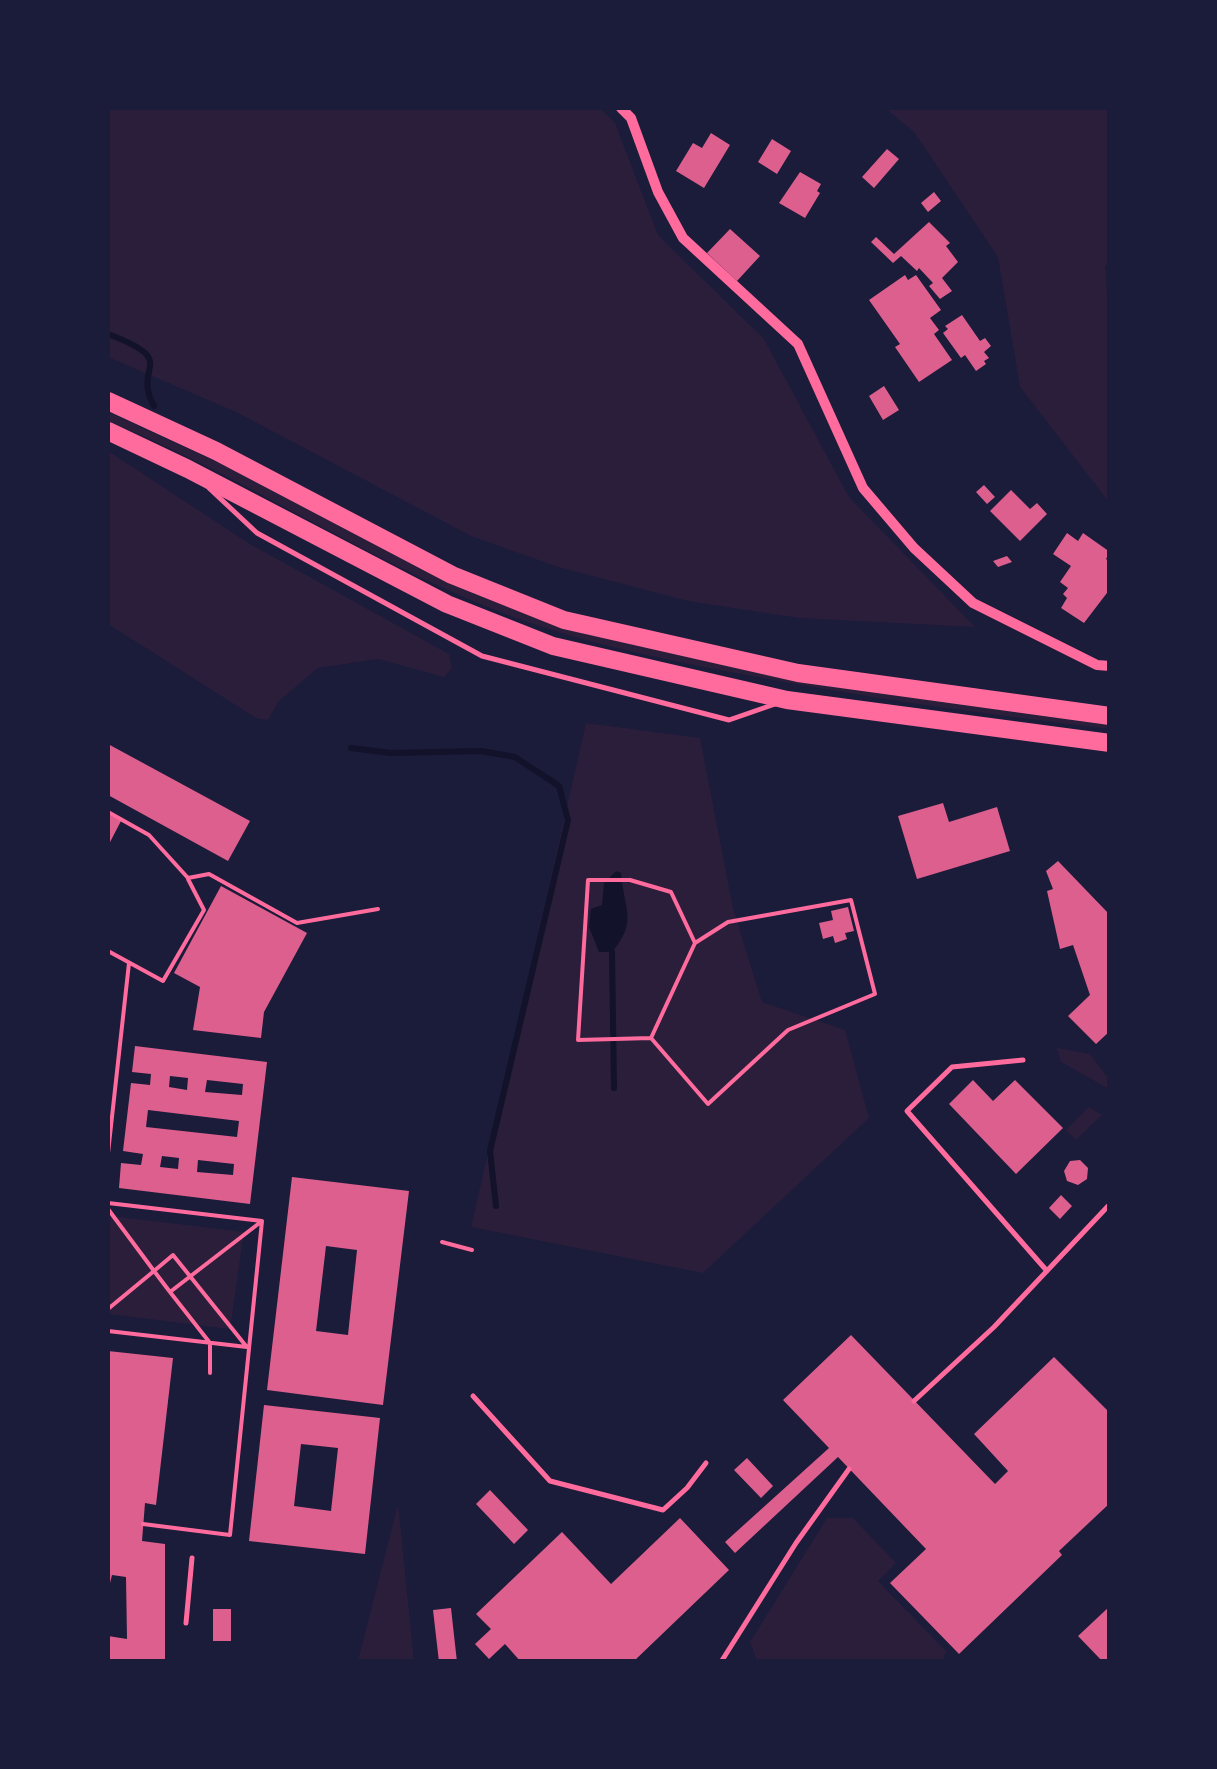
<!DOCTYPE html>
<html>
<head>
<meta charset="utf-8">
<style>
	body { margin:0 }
	#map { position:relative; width:1217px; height:1769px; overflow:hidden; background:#1b1b3a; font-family:Barlow,sans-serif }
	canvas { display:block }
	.frame { position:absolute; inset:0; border:110px solid #1b1b3a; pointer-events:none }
</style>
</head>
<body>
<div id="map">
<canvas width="1217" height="1769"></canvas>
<div class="frame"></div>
</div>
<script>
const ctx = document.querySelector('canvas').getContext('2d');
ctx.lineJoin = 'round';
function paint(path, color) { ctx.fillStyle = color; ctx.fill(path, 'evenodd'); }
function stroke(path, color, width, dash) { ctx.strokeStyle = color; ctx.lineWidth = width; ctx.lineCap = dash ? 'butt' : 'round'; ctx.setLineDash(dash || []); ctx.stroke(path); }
paint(new Path2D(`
	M108,108H600L615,123L658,235L764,339L849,497L975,627L799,618L688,601L558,567L471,536L238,413L108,357Z
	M885,108H1109L1110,263L1105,266L1110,329L1109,502L1020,387L998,257L914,132Z
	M108,412L232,469L421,568L549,623L746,670L1109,721V729C984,714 859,697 736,673C654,658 572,640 495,610C361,557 241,475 108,421Z
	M108,451L250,544L449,654L452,668L444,677L378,659L318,668L279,701L268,720L256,718L108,624Z
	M586,723L700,738L733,908L762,1002L845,1030L869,1118L703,1273L471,1227Z
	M1057,1048L1090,1054L1109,1079V1089L1061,1062Z
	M1089,1107L1102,1115L1076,1140L1066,1130Z
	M111,1216L244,1232L230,1329L108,1314V1244Z
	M398,1504L414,1661H358Z
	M827,1518H853L896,1563L878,1581L947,1652L943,1656L948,1661H757L750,1642Z`), '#2a1e3b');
paint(new Path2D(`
	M616,871L621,873C624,910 638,921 612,952H599L589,927L591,909L602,905L604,883Z`), '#12122b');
stroke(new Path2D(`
	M108,334C182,362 131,365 154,406
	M351,748L391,753L481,751L515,757L559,786L568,820L490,1151L496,1206
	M612,952L614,1088`), '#12122b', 6);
paint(new Path2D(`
	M711,133L730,145L704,188L676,171L693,143L702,148Z
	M772,139L791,151L777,174L758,162Z
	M887,149L899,159L874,188L862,177Z
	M800,172L821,184L817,191L820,193L805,218L779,203Z
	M934,192L941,201L928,212L921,203Z
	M929,222L950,243L946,246L958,262L942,278L952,291L940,299L929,286L933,283L919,268L917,271L901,256L893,263L871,242L876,237L894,254Z
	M730,229L760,256L737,281L707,253Z
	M905,275L908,280L916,275L941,310L930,318L939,330L934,334L952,360L919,382L895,347L900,344L869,300Z
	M962,315L980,341L985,338L991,346L984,352L989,358L984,361L986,364L976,371L965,355L961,358L943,333L948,329L945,326Z
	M884,386L899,410L883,420L869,396Z
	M984,485L995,497L987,504L976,492Z
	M1011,490L1030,509L1037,503L1047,514L1020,541L990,511Z
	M1067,533L1078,541L1083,533L1110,552L1106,559L1110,562V589L1084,623L1061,608L1067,598L1063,594L1068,588L1060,582L1071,566L1053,554Z
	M1007,556L1012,562L998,567L993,561Z
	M108,744L250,821L228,861L108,795Z
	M943,803L949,822L997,807L1010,851L917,879L898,816Z
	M108,814L121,821L108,846Z
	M1058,861L1110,915V1031L1096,1044L1068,1016L1090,995L1073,945L1060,949L1047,891L1053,889L1046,871Z
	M221,886L307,933L264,1012L261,1038L193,1030L200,987L174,973Z
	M848,907L854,931L845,933L847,939L835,943L833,936L823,939L819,923L833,920L831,911Z
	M135,1046L267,1062L250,1204L119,1188L121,1163L141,1165L143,1154L123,1151L131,1083L150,1085L151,1074L132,1072ZM170,1076L188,1078L187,1090L169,1087ZM207,1080L243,1084L242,1095L205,1092ZM148,1110L239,1121L237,1137L146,1127ZM162,1156L179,1158L178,1169L160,1167ZM198,1160L234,1164L233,1175L197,1172Z
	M973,1080L993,1101L1015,1080L1063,1128L1016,1174L949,1104Z
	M1080,1160L1088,1168L1087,1179L1078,1185L1067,1181L1064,1171L1070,1161Z
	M292,1177L409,1191L383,1405L267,1390ZM326,1246L357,1250L348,1335L316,1331Z
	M1061,1195L1072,1206L1060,1219L1049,1208Z
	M851,1335L995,1484L1008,1471L974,1434L1054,1357L1110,1413V1503L1059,1551L1062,1555L959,1654L890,1583L926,1549L838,1457L735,1553L725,1542L829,1448L783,1400Z
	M108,1351L173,1358L156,1505L145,1503L142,1541L165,1544V1661L108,1662V1636L127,1639L126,1577L112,1575L108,1591Z
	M264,1405L380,1418L365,1554L249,1541ZM301,1444L338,1448L331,1511L294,1506Z
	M747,1458L773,1486L761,1498L734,1470Z
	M490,1490L528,1530L514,1544L476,1504Z
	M680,1518L729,1570L633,1662H521L505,1644L489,1659L475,1644L491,1629L476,1614L562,1532L611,1584Z
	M1110,1606V1662H1103L1078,1636Z
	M451,1608L457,1662H439L433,1610Z
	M213,1609H231V1641H213Z`), '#dd5f8e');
stroke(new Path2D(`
	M108,812L149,835L188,878L209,874L297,923L378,909
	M108,951L163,981L204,910L188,879
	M651,1038L708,1104L788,1030L875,994L851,900L728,922L695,943L651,1038L578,1040L588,880H630L671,892L695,943
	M108,1153L129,963
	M108,1203L262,1221L230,1535L143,1524
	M108,1209L154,1271L108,1309
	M442,1242L472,1250
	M170,1292L210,1343V1373
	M108,1331L247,1347
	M246,1346L173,1255L154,1271L170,1292L262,1221`), '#ff6b9d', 4);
stroke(new Path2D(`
	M209,488L257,533L482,656L729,720L778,703
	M1023,1060L952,1067L907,1111L1047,1271
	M473,1396L550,1481L663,1510L687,1488L706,1463
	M914,1401L994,1327L1110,1204
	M186,1623L192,1558
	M721,1662L796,1543L849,1469`), '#ff6b9d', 5);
stroke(new Path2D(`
	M621,108L631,118L658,192L683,238L798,344L863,488L914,548L973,603L1097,665L1110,666`), '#ff6b9d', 10);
stroke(new Path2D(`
	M108,401L216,451L452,575L564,620L798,673L1110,716
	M108,431L188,469L447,604L553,646L787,700L1110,743`), '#ff6b9d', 18);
</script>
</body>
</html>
